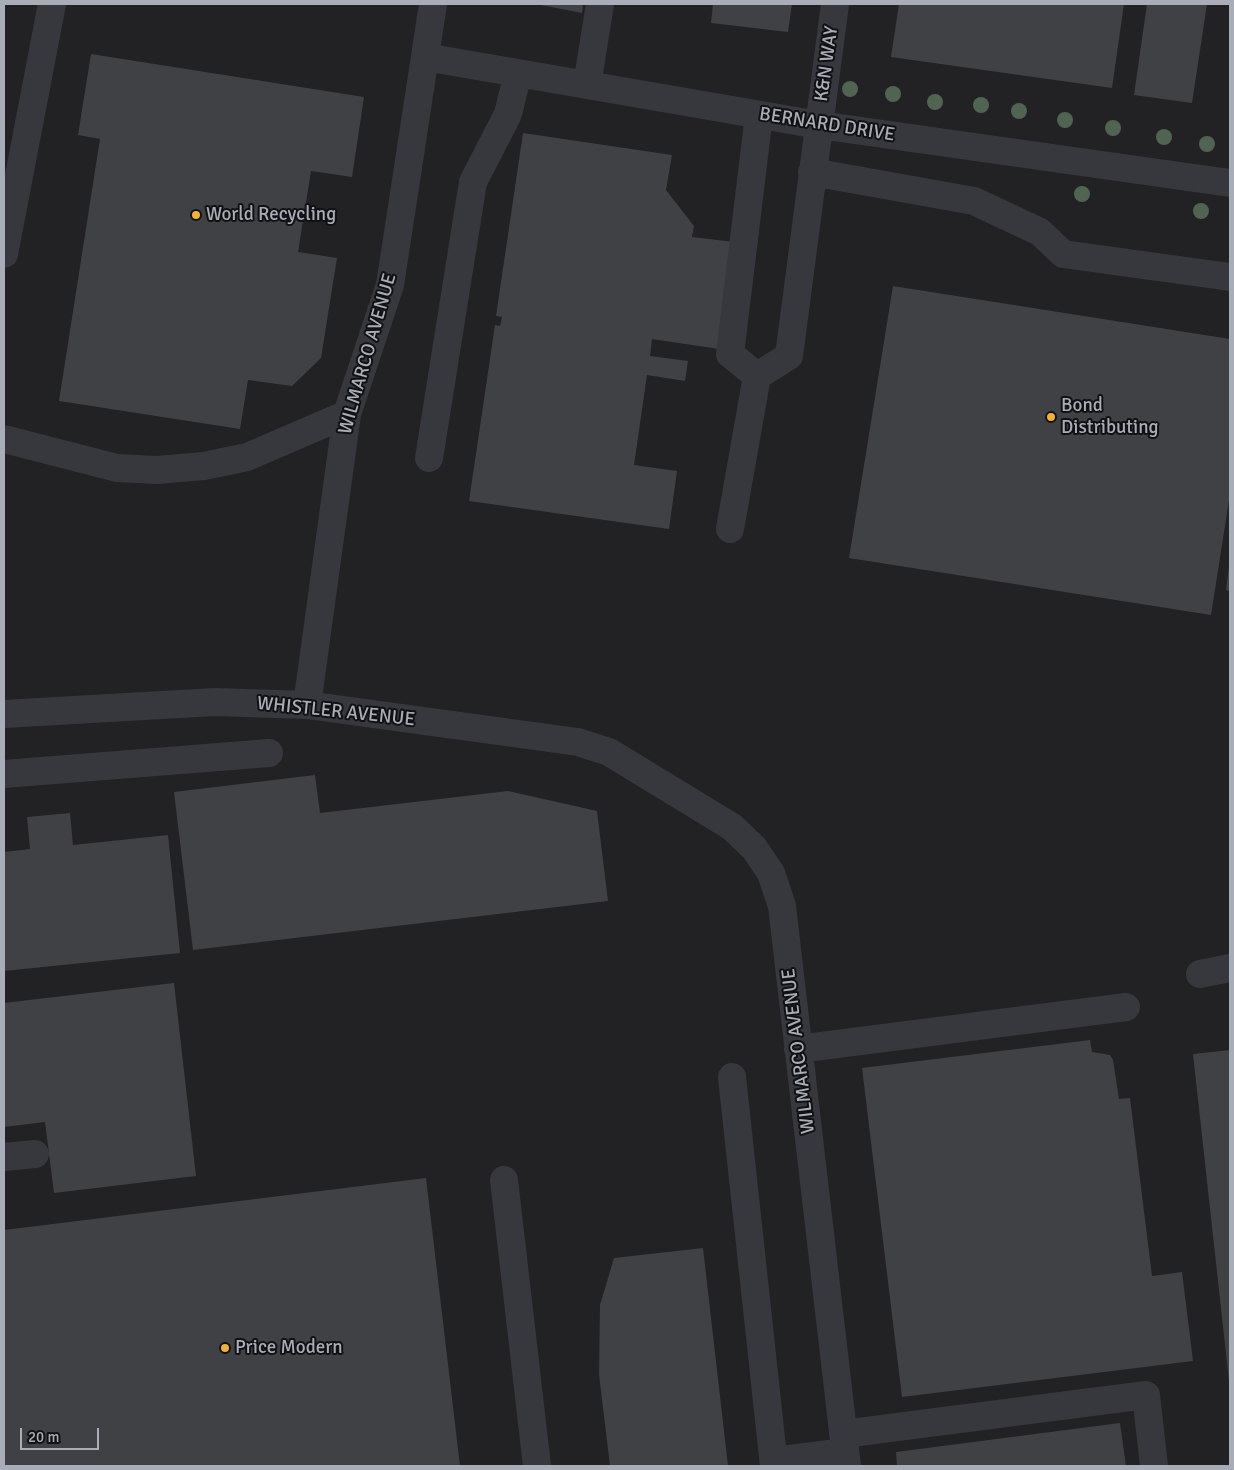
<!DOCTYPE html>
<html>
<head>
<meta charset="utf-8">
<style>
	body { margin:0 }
	#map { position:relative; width:1234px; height:1470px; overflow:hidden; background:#161618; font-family:Signika,sans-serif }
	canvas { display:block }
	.frame { position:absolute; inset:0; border:5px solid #a8adb8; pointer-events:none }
	.scale { position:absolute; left:20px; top:1428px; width:79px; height:22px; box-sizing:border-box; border:2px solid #a8adb8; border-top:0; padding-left:6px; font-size:15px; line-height:18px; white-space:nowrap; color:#a8adb8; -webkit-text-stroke:4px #111113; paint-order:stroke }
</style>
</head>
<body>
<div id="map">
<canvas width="1234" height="1470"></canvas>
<div class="frame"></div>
<div class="scale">20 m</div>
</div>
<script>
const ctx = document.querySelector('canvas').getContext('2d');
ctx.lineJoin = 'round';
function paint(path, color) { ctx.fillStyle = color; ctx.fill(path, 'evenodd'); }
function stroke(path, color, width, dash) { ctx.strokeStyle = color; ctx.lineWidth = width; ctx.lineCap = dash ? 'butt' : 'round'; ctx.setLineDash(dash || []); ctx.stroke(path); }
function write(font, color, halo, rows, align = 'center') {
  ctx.font = font + ' Signika,sans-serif'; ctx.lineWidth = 4; ctx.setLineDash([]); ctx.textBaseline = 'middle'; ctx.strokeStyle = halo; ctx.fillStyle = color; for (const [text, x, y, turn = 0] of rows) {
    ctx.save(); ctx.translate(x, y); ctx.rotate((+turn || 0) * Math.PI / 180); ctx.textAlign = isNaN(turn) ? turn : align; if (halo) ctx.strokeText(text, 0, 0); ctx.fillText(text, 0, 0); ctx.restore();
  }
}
paint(new Path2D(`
	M4,4H1230V1466H4Z`), '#222225');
paint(new Path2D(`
	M536,4H583L582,13Z
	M713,4H792L788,32L711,23Z
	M899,4H1124L1112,88L891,57Z
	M1147,4H1207L1192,103L1134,95Z
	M91,54L364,97L352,177L311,171L298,252L337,258L321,358L292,386L248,380L240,429L59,401L100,139L78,135Z
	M523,133L672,155L666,190L694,226L692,237L734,242L719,349L652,339L650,356L688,361L685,381L647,375L634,465L677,471L669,529L469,501L495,325L500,326L502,317L496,316Z
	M893,286L1230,339V494L1211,615L849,558Z
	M1229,566H1230V591L1226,590Z
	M315,775L320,813L508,791L597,811L608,901L193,950L174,792Z
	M70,813L73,845L168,835L180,953L4,971V852L30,849L27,817Z
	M174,983L196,1176L54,1193L45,1122L4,1127V1003Z
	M1090,1040L1092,1052L1110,1055L1113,1060L1119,1099L1130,1098L1152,1276L1182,1272L1193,1361L902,1397L862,1068Z
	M1230,1050V1381H1229L1193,1054Z
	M426,1178L460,1466H4V1230Z
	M703,1248L728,1466H610L599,1374L600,1305L614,1258Z
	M1120,1423L1126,1466H897L896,1452Z`), '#404145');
stroke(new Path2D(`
	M425,57L819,125L1230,183
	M587,85L600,4
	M759,115L730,354L757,376L789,356L835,4
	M812,172L974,201L1040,232L1063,254L1230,277
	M4,254L52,4
	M4,439L117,468L157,470L204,466L247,457L347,414
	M429,458L473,182L508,114L518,73
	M730,529L757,376
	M307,705L347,414L390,285L433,4
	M4,714L215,702L307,705L578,742L609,752L732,827L754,848L771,873L782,906L847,1466
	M4,774L269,753
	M1200,974L1230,968
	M798,1049L1126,1007
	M732,1077L774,1466
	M4,1157L35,1154
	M504,1180L537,1466
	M843,1434L1146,1395L1154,1466
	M774,1461L845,1452`), '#37383d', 28);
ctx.fillStyle = '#506452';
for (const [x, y] of [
	[850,89],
	[893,94],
	[935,102],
	[981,105],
	[1019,111],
	[1065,120],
	[1113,128],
	[1164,137],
	[1207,144],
	[1082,194],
	[1201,211]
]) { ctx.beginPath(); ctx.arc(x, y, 8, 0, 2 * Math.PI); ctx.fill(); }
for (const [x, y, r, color] of [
	[196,215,5,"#f2b134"],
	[1051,417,5,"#f2b134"],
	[225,1348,5,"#f2b134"]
]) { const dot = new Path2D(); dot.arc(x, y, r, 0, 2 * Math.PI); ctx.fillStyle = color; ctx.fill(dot); stroke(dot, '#111113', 2); }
write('19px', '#a8adb8', '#111113', [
	["K&N WAY",827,64,-82],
	["BERNARD DRIVE",827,125,9],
	["WILMARCO AVENUE",368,354,-74],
	["WHISTLER AVENUE",336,712,6],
	["WILMARCO AVENUE",799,1051,-97]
]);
write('19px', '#a8adb8', '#111113', [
	["World Recycling",206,215],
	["Bond",1061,406],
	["Distributing",1061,428],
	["Price Modern",235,1348]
], 'left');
</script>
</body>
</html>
